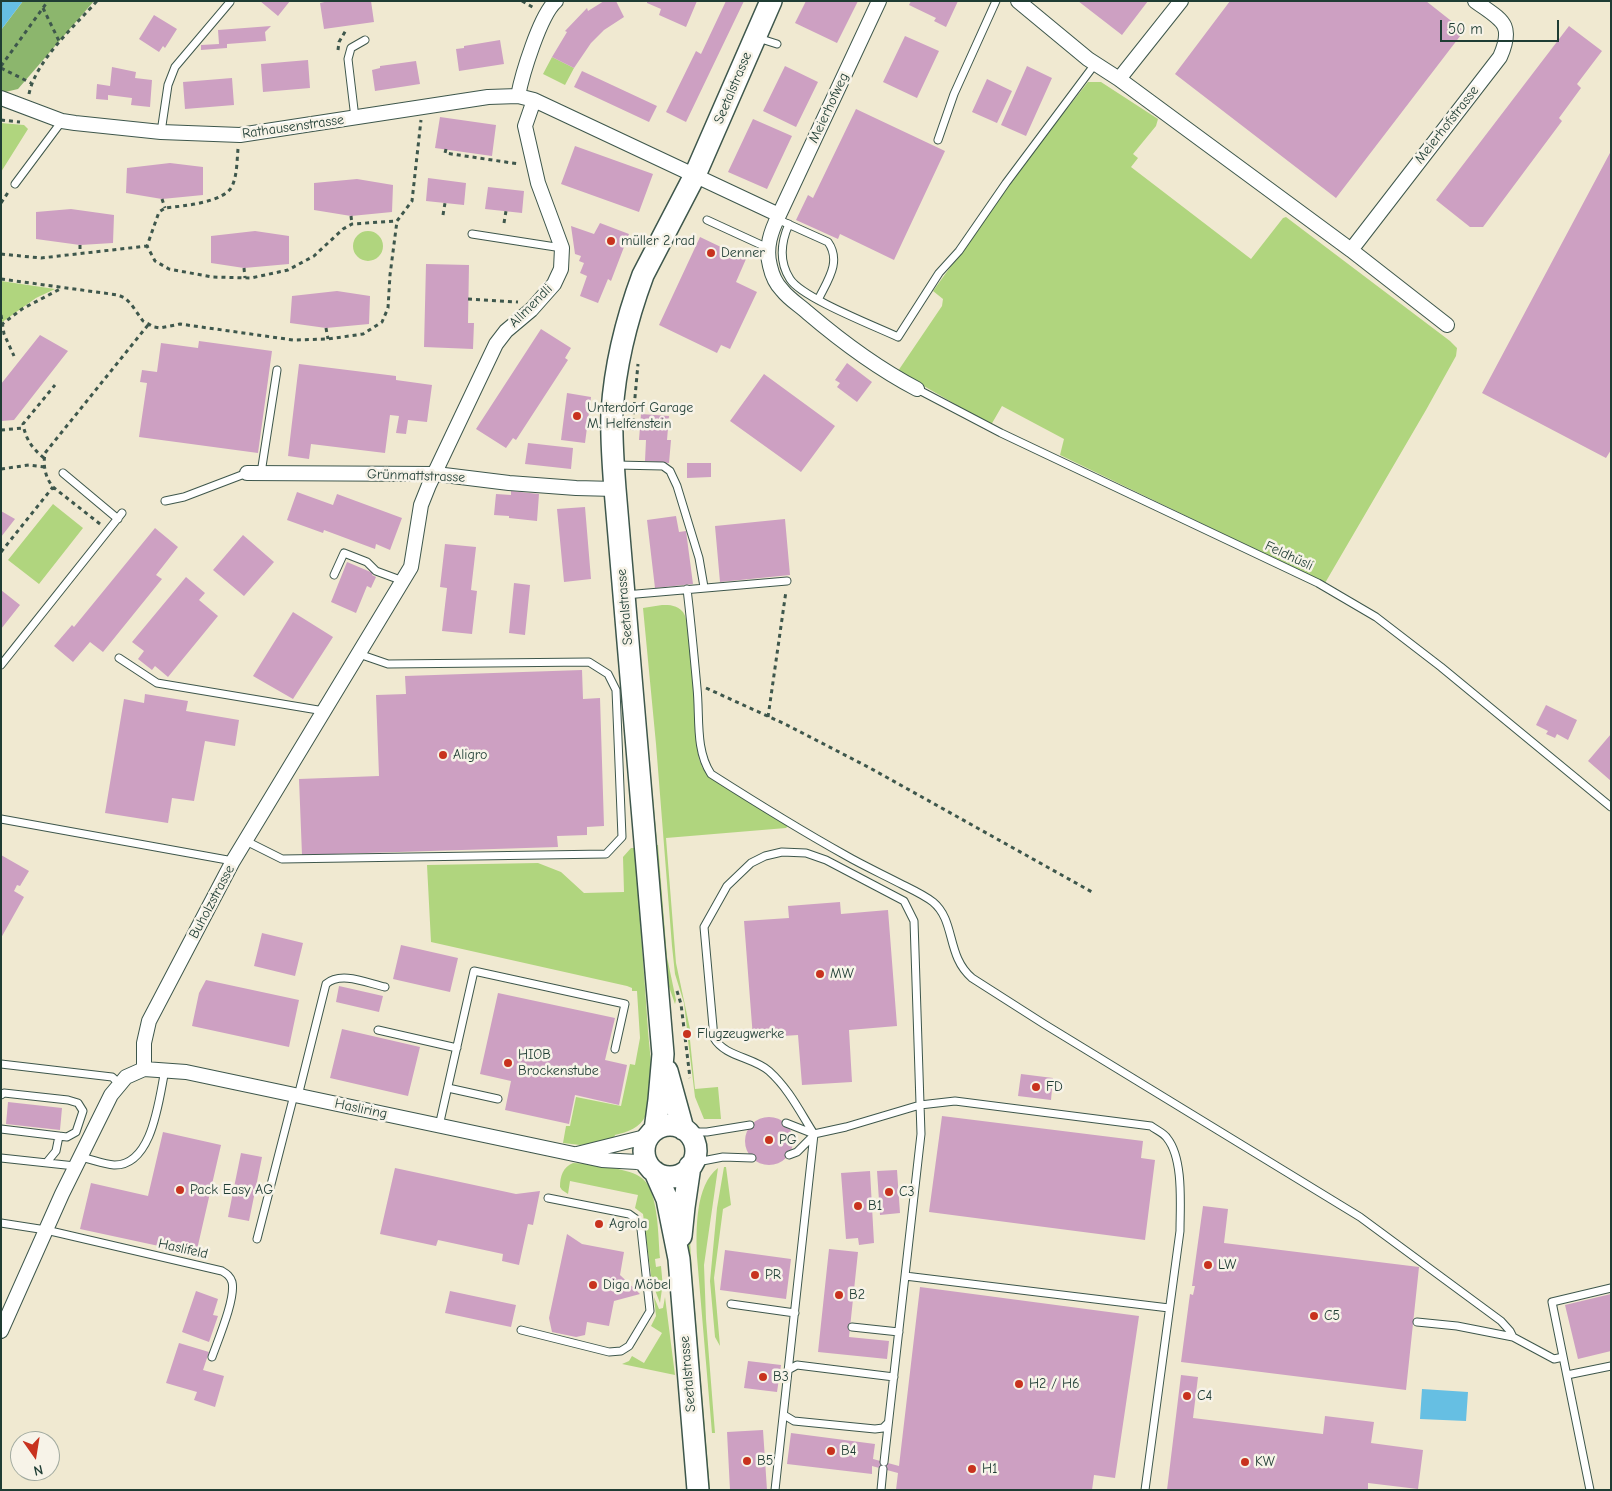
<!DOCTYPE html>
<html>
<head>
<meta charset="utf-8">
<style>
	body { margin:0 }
	#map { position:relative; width:1612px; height:1491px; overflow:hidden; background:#f0e9d1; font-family:"Comic Neue",sans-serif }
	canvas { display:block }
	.frame { position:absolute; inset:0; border:2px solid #1f3d34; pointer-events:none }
	.north { position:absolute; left:10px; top:1431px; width:50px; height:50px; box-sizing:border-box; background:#f7f3e8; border:1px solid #a1aaa0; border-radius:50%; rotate:167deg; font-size:14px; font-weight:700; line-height:20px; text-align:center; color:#1f3d34 }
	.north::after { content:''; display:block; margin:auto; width:18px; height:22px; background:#c8321e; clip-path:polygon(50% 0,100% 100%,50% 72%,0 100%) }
	.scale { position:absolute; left:1440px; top:20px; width:119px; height:22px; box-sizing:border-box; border:2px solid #1f3d34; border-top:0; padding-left:6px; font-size:15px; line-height:18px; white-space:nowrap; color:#1f3d34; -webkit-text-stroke:4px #f7f3e8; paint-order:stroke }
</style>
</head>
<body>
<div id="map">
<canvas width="1612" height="1491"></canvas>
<div class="frame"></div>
<div class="north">N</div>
<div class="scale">50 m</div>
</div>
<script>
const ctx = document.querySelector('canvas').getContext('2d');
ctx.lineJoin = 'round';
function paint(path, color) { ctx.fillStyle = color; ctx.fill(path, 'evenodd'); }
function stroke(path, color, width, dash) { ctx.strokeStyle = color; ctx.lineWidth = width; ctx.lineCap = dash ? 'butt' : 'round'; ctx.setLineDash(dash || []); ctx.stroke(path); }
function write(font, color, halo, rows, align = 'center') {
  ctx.font = font + ' "Comic Neue",sans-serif'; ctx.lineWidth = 5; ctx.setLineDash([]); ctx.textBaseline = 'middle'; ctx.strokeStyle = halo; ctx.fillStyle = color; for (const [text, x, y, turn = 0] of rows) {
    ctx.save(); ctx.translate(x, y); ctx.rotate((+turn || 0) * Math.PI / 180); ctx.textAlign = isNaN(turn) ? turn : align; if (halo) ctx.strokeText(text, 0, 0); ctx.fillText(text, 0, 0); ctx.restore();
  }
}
paint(new Path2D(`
	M552,57L574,68L565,85L543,74Z
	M1088,82H1101L1158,119L1156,126L1133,154L1138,158L1131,167L1251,259L1283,218L1286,217L1450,341L1457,348L1456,356L1426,410L1325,583L1060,455L1064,439L1002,406L991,425L898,371L942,306L943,299L933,291L1043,139Z
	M1,123L24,125L28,129L1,172Z
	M353 246a15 15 0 1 1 30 0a15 15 0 1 1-30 0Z
	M1,281L55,289L36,298L1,323Z
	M53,504L83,528L39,584L8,560Z
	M635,600L657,842H654Z
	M662,605C670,605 677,605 683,612C694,627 697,733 699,759L702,767L709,776L788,826L786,828L666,838L676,963L690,1029H687L684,1003L675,974L672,946L656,744L643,608Z
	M655,845H658L667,957L676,1000L675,1004L667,981Z
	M631,848H635C639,909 644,970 648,1031C650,1055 656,1093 646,1115C640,1128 628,1132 615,1135L613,1141L580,1145L563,1143L566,1126H570L576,1097L621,1106L630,1064L635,1065L640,1038L637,991H632V988L627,986L431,942L427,865L538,863L561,872L584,893L624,892L623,857Z
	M688,1040H690L695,1089L718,1087L721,1119H704L695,1097Z
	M573,1163L614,1165V1168C625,1171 635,1172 643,1179C659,1193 658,1238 660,1258L655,1259L656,1267L661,1266L663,1288L662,1289L660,1303L655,1290H653L643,1214L635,1208L638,1195L570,1181L568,1194L562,1190L560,1187C560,1176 563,1167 573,1163Z
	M724,1167H726L731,1205L723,1209L714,1278L720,1346L715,1337L710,1281L717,1208Z
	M718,1168L704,1265L706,1319L715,1433H712L697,1257C696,1231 695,1185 718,1168Z
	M690,1240L692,1275L710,1490H707L686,1243Z
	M654,1297L659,1309L663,1308L665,1297L675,1375L622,1364L629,1361L632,1356L644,1363L662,1333L651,1326L656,1316Z`), '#b0d57e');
paint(new Path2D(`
	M23,1H94L18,89L1,93V30Z`), '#8cb66d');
paint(new Path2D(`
	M1,1H23L1,30Z
	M1422,1389L1468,1392L1466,1421L1420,1419Z`), '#66bfe3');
paint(new Path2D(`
	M260,1H290L278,16Z
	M329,1H371L374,22L324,29L320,3Z
	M604,1H616L624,17L604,30L591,43L574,68L552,57L567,32L565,31L587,8L588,11Z
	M647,1H697L686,27L659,15L661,9L647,3Z
	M726,1H744L686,122L666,112L696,51L701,54Z
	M806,1H858L837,43L795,23Z
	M911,1H958L946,27L934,21L936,18L909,5Z
	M1078,1H1148L1122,35Z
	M1230,1H1426L1464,31L1336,198L1175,74Z
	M154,15L177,29L165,48L163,46L159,52L139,39Z
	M271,26L265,32L266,41L227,44V48L201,50V45L219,44L218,30Z
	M1569,26L1602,51L1577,84L1581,88L1559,118L1562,121L1483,227H1470L1436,200Z
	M905,36L939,51L917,98L883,82Z
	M500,40L504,64L459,71L456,49L464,48V46Z
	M308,60L310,88L263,92L261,64Z
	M416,61L420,84L375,91L372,70L380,68V66Z
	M785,66L818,82L796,127L763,111Z
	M1027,66L1052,78L1026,136L1001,125Z
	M112,67L136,72L135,78L152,80L150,107L131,105L132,98L108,95V100L96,99L97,84L110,86Z
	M582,71L657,106L649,122L574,87Z
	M232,78L234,105L185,109L183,82Z
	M987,79L1012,91L997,123L972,112Z
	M856,109L945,151L894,260L840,234L838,239L796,220L808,195L813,198Z
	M440,117L496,125L492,156L435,148Z
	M753,119L792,136L767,189L728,172Z
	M575,146L653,174L639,212L561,184Z
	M1611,151V450L1606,458L1482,393Z
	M170,163L203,167V195L162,199L126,193L127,168Z
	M428,178L466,183L464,205L426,201Z
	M357,179L393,185L392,212L351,216L314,210V183Z
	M488,187L524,191L522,213L485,209Z
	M71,209L114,215L113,243L80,245L36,239V212Z
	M600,223L629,234L611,281L608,279L598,303L580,296L587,276L580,273L584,263L579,261L581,256L575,254L571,226L594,234Z
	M255,231L289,236V264L244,268L211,263V236Z
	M700,237L746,259L736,282L757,292L730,349L721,345L717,353L659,325Z
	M426,264L469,265L468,323H474L473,349L424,347Z
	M337,291L370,296L369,324L326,328L290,323L292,296Z
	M541,329L571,348L565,358L568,360L516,440L513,438L506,448L476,429Z
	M40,335L68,351L14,420L1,421V384Z
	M199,341L272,351L258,453L139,437L147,383L140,382L142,370L157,372L161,343L198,348Z
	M847,363L872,382L857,402L837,387L840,383L835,380Z
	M299,364L396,376V380L432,385L427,422L408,420L406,434L396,433L399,416L390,415L385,453L311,444L309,459L288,456Z
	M764,374L835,426L801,472L730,421Z
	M567,393L591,397L585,443L561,440Z
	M641,414L669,416L667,440H671L669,463L645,461L646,440H639Z
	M528,443L573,448L571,469L525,464Z
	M687,463H711V477L687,478Z
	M511,491L539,494L537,521L509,518V516L494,515L496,494L511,495Z
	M297,492L333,505L337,494L402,518L390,550L376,544L375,549L324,530L323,533L287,520Z
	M585,507L591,579L564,582L557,509Z
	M1,511L15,519L1,537Z
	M676,516L679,532L686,531L693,584L655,588L647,520Z
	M785,519L790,575L720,582L715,526Z
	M155,528L178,547L156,575L162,579L103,652L90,642L73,662L54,646L72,625L74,627Z
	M243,535L274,562L244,596L213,570Z
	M445,544L476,547L471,590L477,591L472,634L442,631L447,588L440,587Z
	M347,562L373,573L372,575L376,577L371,588L367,586L356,613L331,602Z
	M186,577L205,593L199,600L218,616L168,677L155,666L152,670L138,659L144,651L132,642Z
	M514,583L530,585L525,635L509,633Z
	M1,590L20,605L1,629Z
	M293,612L333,637L293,699L253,676Z
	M582,670L583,699L600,698L604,826L587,827V835L557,836L558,847L302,855L299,779L379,776L376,695L406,694L405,676Z
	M145,694L188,701L186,711L239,720L235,746L205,741L194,801L172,798L168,823L105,813L124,699L144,703Z
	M1546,705L1577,720L1568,740L1557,734L1555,738L1546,734L1548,731L1536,725Z
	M1611,734V781L1588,761Z
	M1,855L29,871L20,886L17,885L14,891L24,897L1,938Z
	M840,902L841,914L888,910L897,1026L849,1030L852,1082L802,1085L798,1035L753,1038L744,921L789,918L788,906Z
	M262,933L303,943L295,976L254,966Z
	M401,945L458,958L450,992L393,979Z
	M206,980L299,1000L289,1047L192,1026L199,993Z
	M339,986L383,996L379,1012L336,1002Z
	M498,993L615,1018L605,1060L627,1065L619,1105L575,1095L569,1124L505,1110L511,1081L480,1074Z
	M342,1029L420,1047L408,1096L330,1078Z
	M1021,1074L1053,1078L1051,1100L1018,1096Z
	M8,1102L62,1108L60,1130L6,1124Z
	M942,1116L1143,1141L1141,1158L1155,1160L1145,1240L929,1212Z
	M745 1141a24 24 0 1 1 48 0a24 24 0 1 1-48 0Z
	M163,1132L221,1145L196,1254L80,1229L91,1183L148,1196Z
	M241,1153L262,1157L249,1221L228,1217Z
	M395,1168L516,1194L540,1191L533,1225L528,1224L519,1265L502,1261L503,1254L438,1240L436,1246L380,1234Z
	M897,1170L900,1213L880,1215L877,1171Z
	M870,1171L874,1243L859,1245L858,1238L846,1239L841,1173Z
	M1203,1206L1228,1209L1224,1243L1419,1267L1406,1390L1181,1362L1190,1294L1193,1295L1195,1286H1192Z
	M567,1234L582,1244L624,1252L620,1275L640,1294L614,1301L609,1326L587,1322L585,1335L576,1337L552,1332L549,1318Z
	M829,1249L858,1252L849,1337L889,1341L887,1359L818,1352Z
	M725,1250L791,1259L786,1299L720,1290Z
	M920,1287L1139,1316L1115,1478L1094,1475L1092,1490H896L898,1473L872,1466V1474L787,1464L791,1433L875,1444L873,1459L899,1466Z
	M196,1291L218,1299L213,1315L218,1316L209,1342L182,1332Z
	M450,1291L516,1305L511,1327L445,1313Z
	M1611,1294V1351L1578,1359L1565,1305Z
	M179,1343L209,1352L203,1370L224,1376L215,1407L194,1400L197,1392L166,1383Z
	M748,1361L781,1365L777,1392L744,1388Z
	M1181,1375L1198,1377L1193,1418L1323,1434L1325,1416L1374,1422L1371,1443L1423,1450L1418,1489L1368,1483V1490H1167Z
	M763,1430L767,1490H730L727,1432Z`), '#cda0c2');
const lane = new Path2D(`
	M758,38L777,44
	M355,118L348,59L351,48L365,40
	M161,132L168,85L175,67L230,2
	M938,140L954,94L996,1
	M15,184L62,121
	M777,219L828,242C842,262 827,281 818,300
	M707,220L768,248
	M789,224C781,242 779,262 790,279C802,298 875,326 898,337L939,273L959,251L1006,183L1095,64
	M472,234L562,248
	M917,389L1001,433L1318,583L1376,617L1441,667L1611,807
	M616,465L663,466L670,471L677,486L699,558L704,587
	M63,473L118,519
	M261,473L277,370
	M165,501L184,497L247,473
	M334,575L344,553L367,562L376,571L403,581
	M687,589C691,622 694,655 697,688C700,717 695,750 711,774C755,802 800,830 845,855C864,866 884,875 903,885C913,890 924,895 933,902C956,921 946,956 972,978L1044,1024L1360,1217L1501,1321L1510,1331L1513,1337
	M625,595L787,581
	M119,658L157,683L324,711
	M1,665L122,513
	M1,819L233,861
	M246,841L282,859L606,854L622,837L616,690L608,674L589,662L388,664L359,654
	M378,1030L457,1048
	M1,1064L112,1077L120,1084
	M448,1088L498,1099
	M1,1095L4,1093L68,1100L78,1103L83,1111L76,1132L67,1137L1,1129
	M298,1096L326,984C341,971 367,983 385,987
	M786,1123L814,1134L846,1127L920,1105L955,1101L1151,1126C1156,1130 1164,1133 1167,1138C1184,1159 1180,1206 1180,1231L1145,1490
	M439,1126L474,971L625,1004L615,1049
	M688,1132H707L750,1125
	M789,1155L797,1152L814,1135
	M80,1157C91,1159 103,1164 114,1165C153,1166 159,1098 165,1070
	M1,1158L75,1166
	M47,1162L56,1151L59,1136
	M692,1163L723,1157L752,1158
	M1,1223L46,1230L222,1271C227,1274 230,1276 232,1282C236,1298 218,1340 212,1357
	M257,1239L294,1095
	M905,1276L1169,1308
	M731,1304L795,1313
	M1417,1322L1457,1326L1513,1337L1554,1359L1563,1357
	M852,1327L899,1332
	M521,1330L609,1352L621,1351L629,1346L650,1311L641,1229L636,1219L629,1214L548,1198
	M788,1370L797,1365L894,1377
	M1567,1375L1611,1366
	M784,1415L794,1421L875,1429L883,1428L888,1423
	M775,1490L814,1134C800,1112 789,1089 769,1071C753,1057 725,1057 714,1038L704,927L727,886L751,863L765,856L782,852L806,853L826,860L904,901L914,921L921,1134L884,1462
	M881,1490L883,1469
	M1590,1490L1552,1302L1611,1288`);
const street = new Path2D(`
	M1018,1L1088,59L1119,79L1351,250L1500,57C1515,23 1501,20 1475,1
	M1119,79L1181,1
	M518,96C522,75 540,15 556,1
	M1,98L62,121L75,123L161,132L240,135L488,97L518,96L534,100L779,215C771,231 765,248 770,266C772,275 776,284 782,290C789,299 799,305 808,313C842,342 877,368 917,389
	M779,215L879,1
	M1351,250L1447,325
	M247,473L436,474L509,483L576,488L615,489
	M144,1069V1043L149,1021L233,861L411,567L421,505L429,485L496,344L506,331L531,310L554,284L561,269L562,248L538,183L525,126L534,100
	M577,1154L649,1136
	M1,1331L62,1194L111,1095L126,1077L144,1069L186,1072L602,1160L637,1162L648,1164`);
const primary = new Path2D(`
	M667,1071L683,1129
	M644 1151a26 26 0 1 1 52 0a26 26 0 1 1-52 0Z
	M655,1130L659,1100L663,1054L615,489C613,463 611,438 612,412C615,366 627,318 643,275L695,175L771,1
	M655,1172L667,1199L679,1259L698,1490
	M681,1236L684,1207L690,1166`);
stroke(lane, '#3e574c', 9);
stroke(street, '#3e574c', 16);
stroke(primary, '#3e574c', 24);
stroke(new Path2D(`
	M522,1L534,8
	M43,8L60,43
	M338,50L339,42L346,30
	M1,66L48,1
	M1,68L31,83
	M29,94C36,60 74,27 97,1
	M1,120L20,122
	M238,149C237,160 237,174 233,184C227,203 181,206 165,208L159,212L147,246L155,261L169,269L212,277L251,278L288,270L314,256L343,229L352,224L397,221L412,201L421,120
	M446,149L445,153L519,164
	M162,199L165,208
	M1,203L9,191
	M443,215L445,203
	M351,216L352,224
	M504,223L506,211
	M80,245V253
	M1,254L41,258L147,246
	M244,268L245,278
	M1,279L118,295L125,298L131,304L143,321L154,327L160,328L180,324L293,340L328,339L363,334L382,322L388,308L390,275L397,221
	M468,299L518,302
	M1,315L4,334L14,356
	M1,325L22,309L62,288
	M326,328L328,339
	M1,430L24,428
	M632,430L638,364
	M44,458C32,448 26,440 23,424L55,385
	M1,469L29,465L45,467
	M100,524L53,487C45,477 43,466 45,453L148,325
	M1,552L53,487
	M706,688L785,724L870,768L1092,892
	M768,717L786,591
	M677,991L681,1004L690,1078`), '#3e574c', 3, [4, 4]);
stroke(lane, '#fff', 7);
stroke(street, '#fff', 14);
stroke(primary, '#fff', 21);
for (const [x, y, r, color] of [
	[611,241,5,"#c8321e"],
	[711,253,5,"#c8321e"],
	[577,416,5,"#c8321e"],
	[443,755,5,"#c8321e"],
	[820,974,5,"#c8321e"],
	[687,1034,5,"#c8321e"],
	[508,1063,5,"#c8321e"],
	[1036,1087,5,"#c8321e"],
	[769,1140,5,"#c8321e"],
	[180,1190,5,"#c8321e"],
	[889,1192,5,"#c8321e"],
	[858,1206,5,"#c8321e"],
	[599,1224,5,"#c8321e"],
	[1208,1265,5,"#c8321e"],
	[755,1275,5,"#c8321e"],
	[593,1285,5,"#c8321e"],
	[839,1295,5,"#c8321e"],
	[1314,1316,5,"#c8321e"],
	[763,1377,5,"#c8321e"],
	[1019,1384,5,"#c8321e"],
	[1187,1396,5,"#c8321e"],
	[831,1451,5,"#c8321e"],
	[747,1461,5,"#c8321e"],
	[1245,1462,5,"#c8321e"],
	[972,1469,5,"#c8321e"]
]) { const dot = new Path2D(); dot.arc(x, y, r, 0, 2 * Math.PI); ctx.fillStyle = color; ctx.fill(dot); stroke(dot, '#f7f3e8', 2); }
write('14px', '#1f3d34', '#f7f3e8', [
	["Seetalstrasse",733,88,-67],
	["Meierhofweg",829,108,-65],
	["Meierhofstrasse",1447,125,-52],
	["Rathausenstrasse",293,127,-8],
	["Allmendli",531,306,-45],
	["Grünmattstrasse",416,476,2],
	["Feldhüsli",1289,556,25],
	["Seetalstrasse",625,607,-95],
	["Buholzstrasse",212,902,-62],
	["Hasliring",361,1109,12],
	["Haslifeld",183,1249,13],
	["Seetalstrasse",688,1374,-95]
]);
write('14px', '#1f3d34', '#f7f3e8', [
	["müller 2 rad",621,241],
	["Denner",721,253],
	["Unterdorf Garage",587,408],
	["M. Helfenstein",587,424],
	["Aligro",453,755],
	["MW",830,974],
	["Flugzeugwerke",697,1034],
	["HIOB",518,1055],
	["Brockenstube",518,1071],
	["FD",1046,1087],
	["PG",779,1140],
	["Pack Easy AG",190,1190],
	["C3",899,1192],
	["B1",868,1206],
	["Agrola",609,1224],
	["LW",1218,1265],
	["PR",765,1275],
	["Diga Möbel",603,1285],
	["B2",849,1295],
	["C5",1324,1316],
	["B3",773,1377],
	["H2 / H6",1029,1384],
	["C4",1197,1396],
	["B4",841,1451],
	["B5",757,1461],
	["KW",1255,1462],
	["H1",982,1469]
], 'left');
</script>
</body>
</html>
